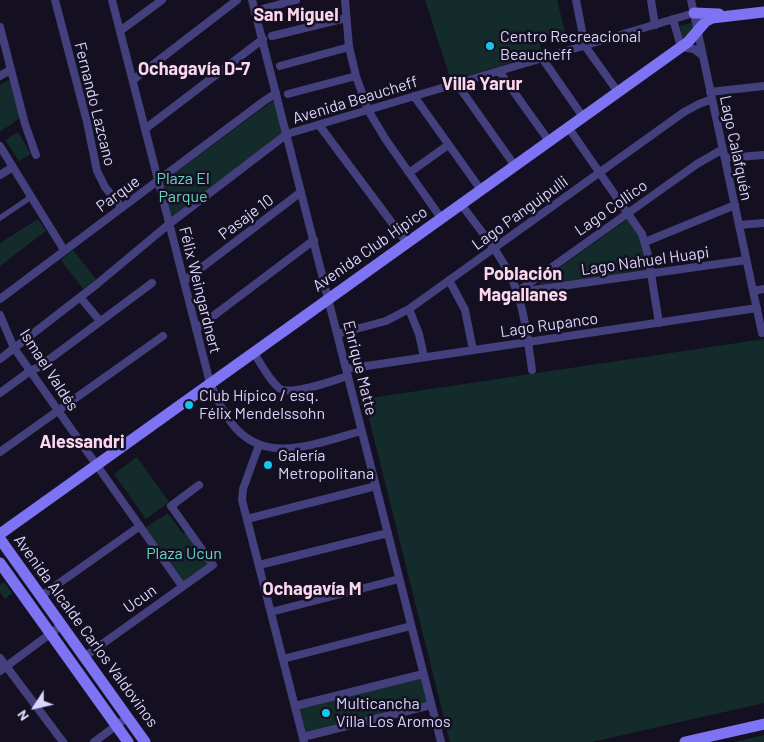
<!DOCTYPE html>
<html>
<head>
<meta charset="utf-8">
<style>
	body { margin:0 }
	#map { position:relative; width:764px; height:742px; overflow:hidden; background:#141022; font-family:Barlow,sans-serif }
	canvas { display:block }
	.north { position:absolute; left:10px; top:682px; width:50px; height:50px; -webkit-text-stroke:4px #141022; paint-order:stroke; rotate:235deg; font-size:14px; font-weight:700; line-height:20px; text-align:center; color:#dbd4fb }
	.north::after { content:''; display:block; margin:auto; width:18px; height:22px; background:#dbd4fb; clip-path:polygon(50% 0,100% 100%,50% 72%,0 100%) }
</style>
</head>
<body>
<div id="map">
<canvas width="764" height="742"></canvas>
<div class="north">N</div>
</div>
<script>
const ctx = document.querySelector('canvas').getContext('2d');
ctx.lineJoin = 'round';
function paint(path, color) { ctx.fillStyle = color; ctx.fill(path, 'evenodd'); }
function stroke(path, color, width, dash) { ctx.strokeStyle = color; ctx.lineWidth = width; ctx.lineCap = dash ? 'butt' : 'round'; ctx.setLineDash(dash || []); ctx.stroke(path); }
function write(font, color, halo, rows, align = 'center') {
  ctx.font = font + ' Barlow,sans-serif'; ctx.lineWidth = 5; ctx.setLineDash([]); ctx.textBaseline = 'middle'; ctx.strokeStyle = halo; ctx.fillStyle = color; for (const [text, x, y, turn = 0] of rows) {
    ctx.save(); ctx.translate(x, y); ctx.rotate((+turn || 0) * Math.PI / 180); ctx.textAlign = isNaN(turn) ? turn : align; if (halo) ctx.strokeText(text, 0, 0); ctx.fillText(text, 0, 0); ctx.restore();
  }
}
paint(new Path2D(`
	M425,0H557L565,32L538,39L542,53L451,81Z
	M691,23L694,31L683,40L680,26Z
	M9,80L20,118L0,132V85Z
	M274,100L283,133L170,218L163,182Z
	M18,132L31,154L19,161L5,140Z
	M38,219L46,231L0,266V243Z
	M628,219C642,238 643,247 645,270L540,285L539,282Z
	M73,250L96,279L83,289L61,260Z
	M764,339V703L592,742H450L364,399Z
	M137,457L169,502L146,519L114,474Z
	M168,513L183,534L188,531L211,564L184,583L145,528Z
	M4,582L12,593L5,599L0,592V585Z
	M421,676L429,704L305,734L299,708Z
	M764,735V742H735Z`), '#132b2b');
stroke(new Path2D(`
	M0,218L31,197`), '#443f7d', 5.5);
stroke(new Path2D(`
	M55,0L87,122L97,171L105,187L122,208
	M112,0L210,383C216,396 221,410 230,421C263,468 316,443 362,431
	M252,0L441,742
	M345,0L349,47L356,76L368,110L386,140L441,218
	M576,0L585,46L618,92
	M651,0L655,25
	M691,0L762,333
	M255,11L296,0
	M673,19L681,47L694,49L702,55
	M0,27L25,124L36,155
	M120,31L162,0
	M272,36L346,18
	M542,58L583,117
	M280,66L349,47
	M499,71L549,141
	M0,76L10,70
	M133,80L237,0
	M457,84L515,166
	M710,92L764,86
	M288,94L356,76
	M414,96L481,190
	M319,125L407,243
	M568,127L642,234L648,255L659,323
	M145,129L263,39
	M0,146L64,250
	M725,158L764,155
	M409,173L448,145
	M0,175L13,167
	M461,204C479,229 502,255 514,284C525,311 528,342 532,370
	M739,225L764,223
	M645,242L735,205
	M449,280L465,310L473,350
	M184,281L301,192
	M753,291L764,289
	M517,292L697,164L723,149
	M519,292L746,260
	M80,297L100,321
	M0,299L264,101L276,93
	M409,309L419,334L424,357
	M0,315L14,348L182,586
	M196,329L314,240
	M337,334L386,321L409,309L684,112L699,104L712,99
	M253,352C261,363 268,379 279,388C290,397 334,380 348,376
	M0,359L97,284L169,224L287,134L694,13
	M346,369L757,308
	M0,393L30,371L39,367L152,283
	M259,445L243,489L242,500L304,742
	M0,452L163,336
	M247,519L376,486
	M259,565L388,533
	M41,596L140,526
	M271,612L399,579
	M84,657L213,565L171,506L199,485
	M0,658L63,742
	M283,659L411,626
	M0,671L62,625
	M295,706L423,674
	M303,737L431,705
	M94,742L128,717`), '#443f7d', 8);
stroke(new Path2D(`
	M694,13L719,14
	M0,534L688,42L706,21L712,18L764,12
	M0,539L145,742
	M0,563L128,742
	M685,742L764,724`), '#7d73f3', 11);
for (const [x, y, r, color] of [
	[490,46,5,"#13c7e8"],
	[189,405,5,"#13c7e8"],
	[268,465,5,"#13c7e8"],
	[326,713,5,"#13c7e8"]
]) { const dot = new Path2D(); dot.arc(x, y, r, 0, 2 * Math.PI); ctx.fillStyle = color; ctx.fill(dot); stroke(dot, '#141022', 2); }
write('16px', '#dbd4fb', '#141022', [
	["Centro Recreacional",500,37],
	["Beaucheff",500,55],
	["Club Hípico / esq.",199,396],
	["Félix Mendelssohn",199,414],
	["Galería",278,456],
	["Metropolitana",278,474],
	["Multicancha",336,704],
	["Villa Los Aromos",336,722]
], 'left');
write('16px', '#dbd4fb', '#141022', [
	["Avenida Beaucheff",355,100,-17],
	["Fernando Lazcano",95,104,76],
	["Lago Calafquén",736,148,78],
	["Parque",118,194,-36],
	["Lago Collico",611,208,-35],
	["Lago Panguipulli",520,213,-36],
	["Pasaje 10",246,217,-37],
	["Avenida Club Hípico",370,249,-35],
	["Lago Nahuel Huapi",645,261,-8],
	["Félix Weingardnert",200,290,76],
	["Lago Rupanco",549,325,-8],
	["Enrique Matte",360,368,76],
	["Ismael Valdés",49,370,57],
	["Ucun",140,599,-36],
	["Avenida Alcalde Carlos Valdovinos",86,631,54]
]);
write('16px', '#66d5c0', '#141022', [
	["Plaza El",183,179],
	["Parque",183,197],
	["Plaza Ucun",184,554]
]);
write('bold 18px', '#fcd6ec', '#141022', [
	["San Miguel",296,15],
	["Ochagavía D-7",194,69],
	["Villa Yarur",482,84],
	["Población",523,274],
	["Magallanes",523,295],
	["Alessandri",82,442],
	["Ochagavía M",312,589]
]);
</script>
</body>
</html>
